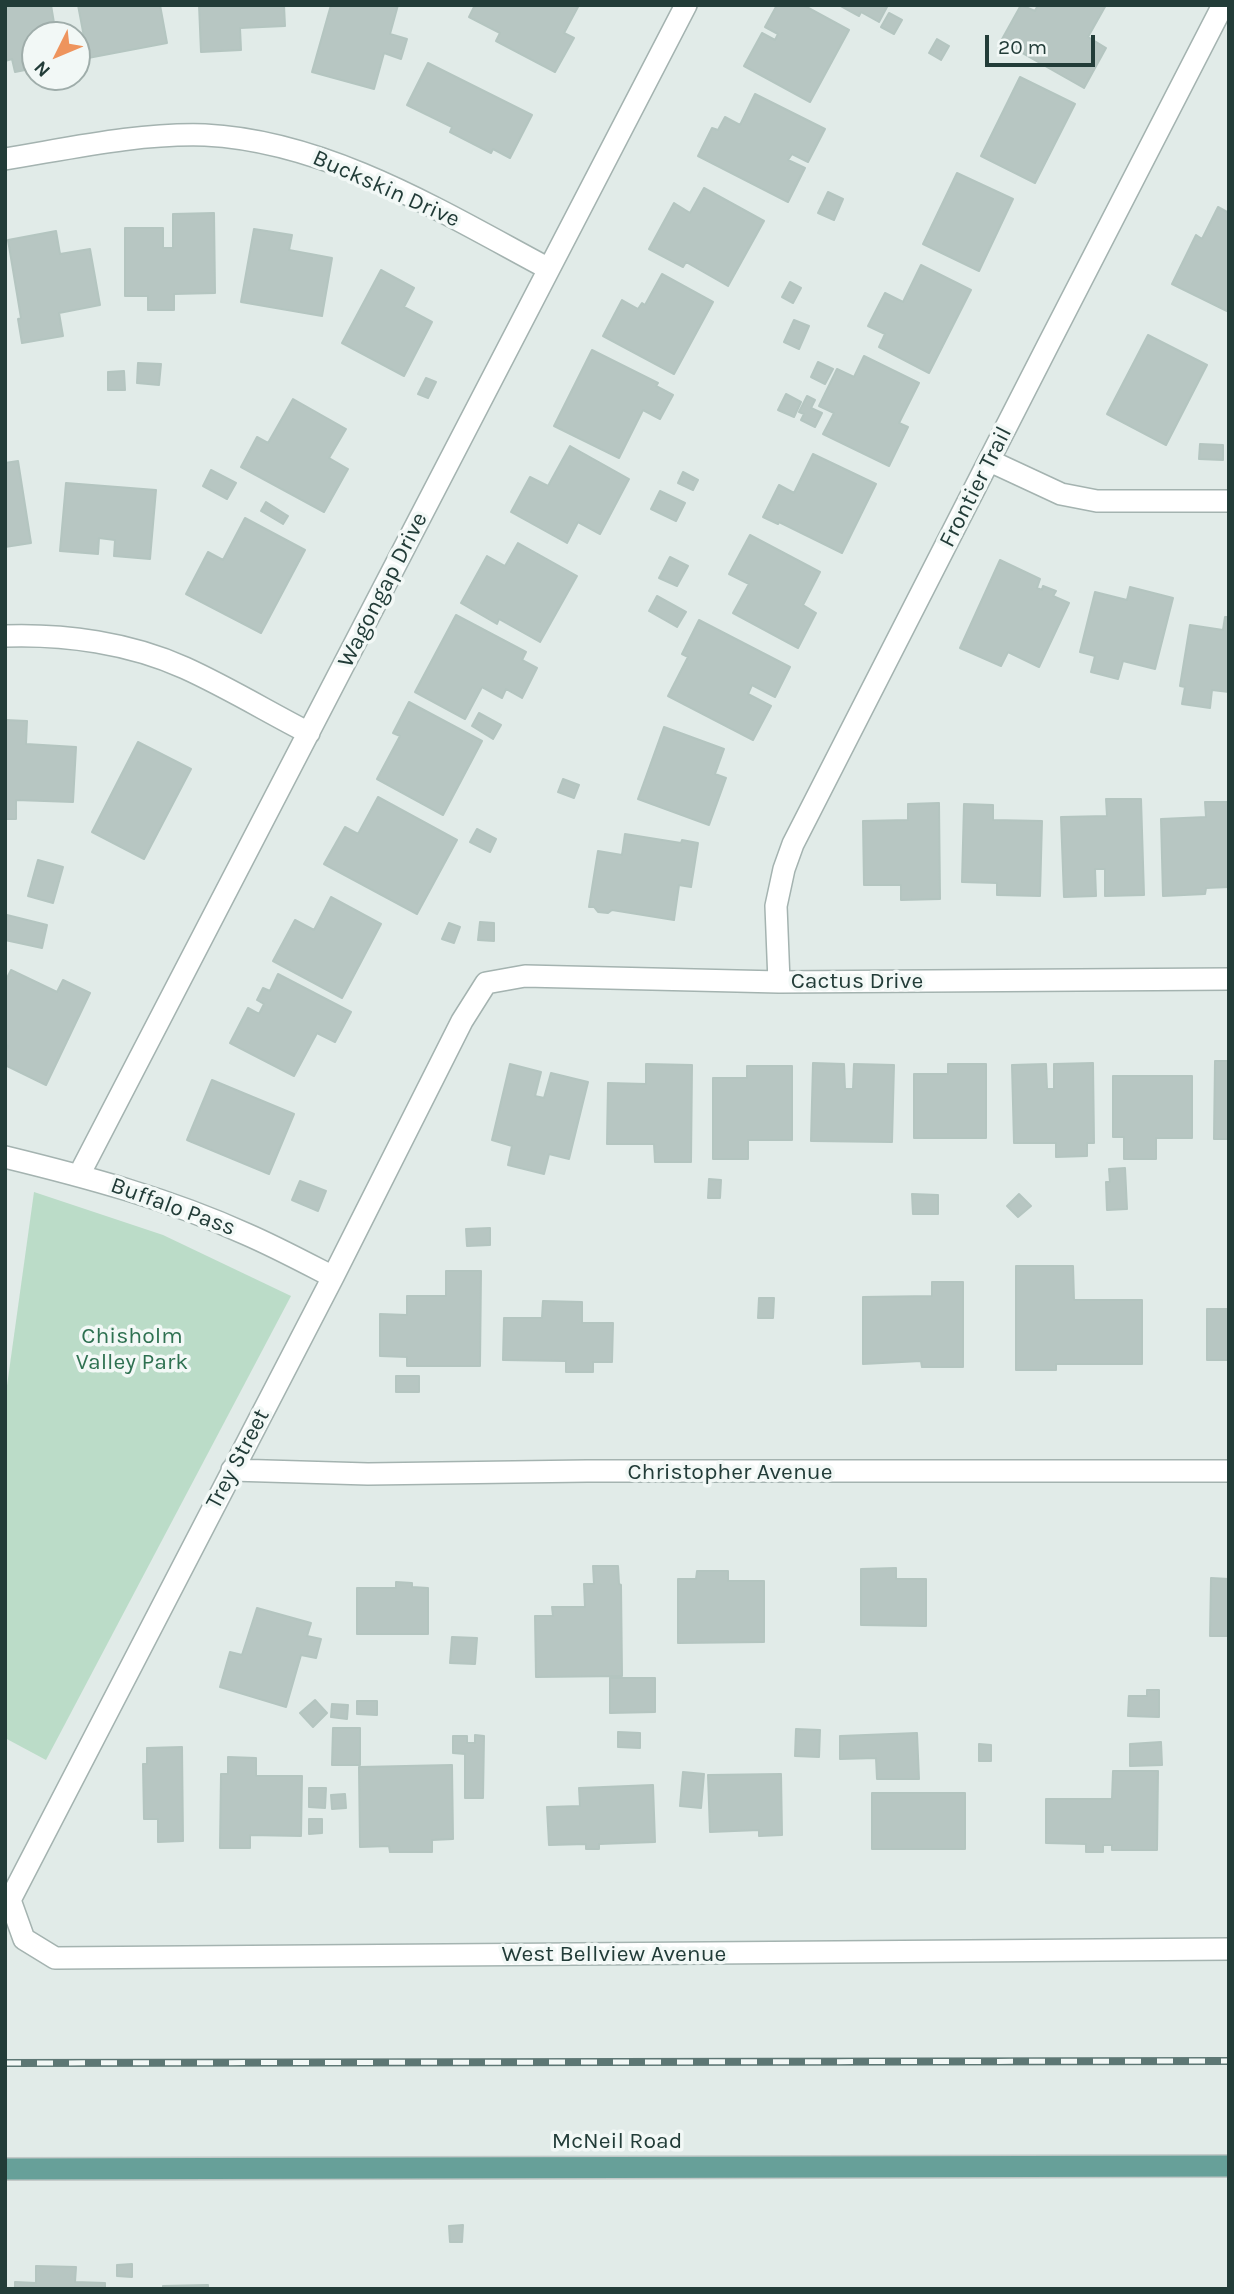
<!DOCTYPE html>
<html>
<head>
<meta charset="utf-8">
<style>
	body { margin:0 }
	#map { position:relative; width:1234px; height:2294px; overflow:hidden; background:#e1ebe8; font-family:Karla,sans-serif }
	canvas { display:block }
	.frame { position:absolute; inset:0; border:7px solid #223c38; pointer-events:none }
	.north { position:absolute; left:21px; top:21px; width:70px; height:70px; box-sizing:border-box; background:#f2f8f6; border:2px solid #9fadaa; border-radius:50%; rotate:227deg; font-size:19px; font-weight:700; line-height:28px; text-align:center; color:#223c38 }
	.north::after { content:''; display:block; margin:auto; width:24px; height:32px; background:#ee945d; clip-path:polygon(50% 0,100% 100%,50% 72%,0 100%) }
	.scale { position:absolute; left:985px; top:35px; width:110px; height:32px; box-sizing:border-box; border:4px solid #223c38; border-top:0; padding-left:9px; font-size:21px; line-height:24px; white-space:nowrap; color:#223c38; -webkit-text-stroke:5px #f2f8f6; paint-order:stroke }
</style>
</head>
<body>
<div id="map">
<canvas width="1234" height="2294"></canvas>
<div class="frame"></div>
<div class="north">N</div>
<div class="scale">20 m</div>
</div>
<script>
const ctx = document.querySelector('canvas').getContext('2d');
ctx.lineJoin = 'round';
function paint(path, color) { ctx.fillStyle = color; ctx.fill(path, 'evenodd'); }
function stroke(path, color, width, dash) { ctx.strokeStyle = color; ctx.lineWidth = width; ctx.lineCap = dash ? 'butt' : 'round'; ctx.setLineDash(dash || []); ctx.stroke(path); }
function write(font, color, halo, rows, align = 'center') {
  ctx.font = font + ' Karla,sans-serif'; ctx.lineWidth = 7; ctx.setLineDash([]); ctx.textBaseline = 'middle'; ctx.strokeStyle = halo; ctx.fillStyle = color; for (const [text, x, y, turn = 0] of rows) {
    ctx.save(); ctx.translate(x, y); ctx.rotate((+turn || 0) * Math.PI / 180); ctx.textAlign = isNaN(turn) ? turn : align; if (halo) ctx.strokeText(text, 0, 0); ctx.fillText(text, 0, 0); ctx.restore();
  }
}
paint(new Path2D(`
	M34,1192L163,1235L291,1296L46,1760L5,1738V1400Z`), '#bbdcc8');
const building = new Path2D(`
	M5,5H51L56,35H35V68L15,72L12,59L5,61Z
	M78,5H160L167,43L88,58Z
	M199,5H284L285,26L240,28L241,50L201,52Z
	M331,5H398L390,34L407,39L401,59L384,53L374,89L312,72Z
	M475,5H579L564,33L574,38L555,72L496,41L500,33L469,17Z
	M777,5H803L849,30L810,102L744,66L762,33L775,40L778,34L765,27Z
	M839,5H888L879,22L861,12L859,16Z
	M1021,5L1035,11L1038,5H1106L1088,37L1106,48L1084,88L1001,41Z
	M889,13L902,20L894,34L881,27Z
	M937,39L949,46L941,60L929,53Z
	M428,63L532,115L510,158L493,149L491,153L450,132L452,127L407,105Z
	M1020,77L1075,104L1035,183L981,156Z
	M755,94L825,129L808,162L792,154L788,160L805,168L788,202L698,156L712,128L718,130L725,117L740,125Z
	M957,173L1013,199L979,271L923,244Z
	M704,188L764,221L728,286L686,262L683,267L649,249L674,203L690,213Z
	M828,192L843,199L834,220L818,213Z
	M1218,207L1229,213V312L1172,284L1196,235L1202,239Z
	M214,213L215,293L174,294V310H148V296H125V228H163V248H173V214Z
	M254,229L292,235L289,250L332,258L322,316L241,302Z
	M56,231L60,254L90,249L100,305L59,313L63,336L22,343L18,319L21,318L8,240Z
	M921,265L971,290L929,373L879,347L885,334L868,326L885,293L903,302Z
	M381,270L414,288L404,307L432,322L404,376L342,343Z
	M662,274L713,302L674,374L603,336L622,300L638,309L642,303L645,305Z
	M790,282L801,288L793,303L782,297Z
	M794,320L809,326L799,349L784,342Z
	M1148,335L1207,365L1166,445L1107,414Z
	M592,350L658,383L656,386L673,395L660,419L643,410L619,458L554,426Z
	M864,356L919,383L899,423L908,427L889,466L823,434L834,413L819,406L837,369L854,377Z
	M818,362L833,369L825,384L811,377Z
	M138,363L161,364L159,385L137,383Z
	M124,371L125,390H108V372Z
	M426,378L436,382L428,398L418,394Z
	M786,394L801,402L794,417L778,410Z
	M807,396L815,400L811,408L822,413L815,427L801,420L804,414L799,412Z
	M293,399L346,429L329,458L348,469L324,512L241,467L257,437L268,443Z
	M1200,444L1223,445V460L1199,459Z
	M570,446L629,479L600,534L578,522L567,543L511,512L530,477L548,486Z
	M813,454L876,484L842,553L779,522L778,524L763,517L779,485L794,493Z
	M18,461L31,543L5,547V463Z
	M211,470L236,483L227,499L203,486Z
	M683,472L698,480L693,490L678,483Z
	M66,483L156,490L150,559L114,556L115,540L99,538L98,554L60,551Z
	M660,491L685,503L676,521L651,509Z
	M266,502L288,516L283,524L261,511Z
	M245,518L305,550L261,633L186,594L208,552L223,560Z
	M750,535L820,572L803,605L816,613L798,648L733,613L749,584L729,574Z
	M518,543L577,576L540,642L499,619L497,624L461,603L487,556L505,566Z
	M670,557L688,566L677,586L659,578Z
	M1000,560L1040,579L1037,588L1042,590L1043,586L1056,591L1053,596L1069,603L1039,667L1008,652L1001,666L960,648Z
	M1130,587L1173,598L1155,669L1123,661L1118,679L1091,672L1095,656L1080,652L1095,592L1127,600Z
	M657,596L686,612L677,627L649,611Z
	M456,615L526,652L522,660L537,668L522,698L506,689L502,698L482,687L465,719L415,692Z
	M1225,617H1229V692L1212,690L1210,708L1182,704L1185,687L1180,686L1190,625L1223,630Z
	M699,620L790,667L775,697L752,685L748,694L771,706L753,740L668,696L688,657L682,654Z
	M409,702L482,741L443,815L377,779L400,736L393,733Z
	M479,713L501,725L493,739L472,726Z
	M5,720L27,721L26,744L76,747L73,802L16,800V819H5Z
	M664,727L724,749L715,774L726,778L709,825L638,799Z
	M138,742L191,769L144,859L92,832Z
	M563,779L579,785L574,798L558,792Z
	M378,797L457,840L417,914L324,864L345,827L358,834Z
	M1106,799H1141L1144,895L1105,896V869H1095L1096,896L1064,897L1061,817L1107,816Z
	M1205,802H1229V887L1206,888L1205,894L1163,896L1161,819L1206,817Z
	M939,803L940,899L901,900V885H864L863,821L908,820V804Z
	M964,804L993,805V820L1042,821L1040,896L997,895V883L962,882Z
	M477,829L496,839L490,852L470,842Z
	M625,834L681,843L682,840L698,843L691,887L679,885L674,920L612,910L608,913L598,912L594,907H589L598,851L622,855Z
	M38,860L63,867L53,903L28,896Z
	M331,897L381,924L342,998L273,961L295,920L314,930Z
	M7,915L47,925L42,948L5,940Z
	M480,922L494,923V941L478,940Z
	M449,923L460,927L454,943L442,939Z
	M11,970L57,992L63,980L90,993L46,1085L5,1065V1052L8,1046L5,1044V982Z
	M278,974L351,1012L335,1042L317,1033L294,1076L230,1043L248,1008L259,1014L264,1004L257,1000L263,988L270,991Z
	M1215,1061H1229V1139H1214Z
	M813,1063L844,1064L845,1089H853L854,1064L894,1065L892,1142L811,1141Z
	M1093,1063L1094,1143H1087V1156L1056,1157V1143H1014L1012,1065L1046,1064L1047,1089H1054V1064Z
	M510,1064L541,1072L535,1096L544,1098L551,1073L588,1082L569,1159L549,1154L544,1174L508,1165L512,1146L492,1140Z
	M646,1064L692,1065L691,1162H655L654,1144H607L608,1083L646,1084Z
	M948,1064H986V1138H914V1074H948Z
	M747,1066H792V1140H748V1159H713V1078H747Z
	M1113,1076H1192V1138H1156V1159H1124V1137H1113Z
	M212,1080L294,1114L269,1174L187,1140Z
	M1125,1168L1127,1209L1107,1210L1106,1182H1110L1109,1169Z
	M709,1179L721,1180L720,1198H708Z
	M300,1181L326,1191L318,1211L292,1200Z
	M912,1194L938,1195V1214H913Z
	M1019,1194L1031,1206L1018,1217L1007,1206Z
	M490,1228V1245L467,1246L466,1229Z
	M1016,1266H1073L1074,1300H1142V1364H1056V1370H1016Z
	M446,1271H481L480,1366H407V1357L380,1356V1314L407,1315V1296H446Z
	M932,1282H963V1367H922L921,1361L863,1364V1297L932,1296Z
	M759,1298H774L773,1318H758Z
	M543,1301L582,1302V1323H613L612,1362H593V1372H566V1361L503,1360L504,1318H542Z
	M1207,1309H1229V1360H1207Z
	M396,1376H419V1392H396Z
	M593,1566H618L619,1584L621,1585L622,1676L536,1677L535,1616H553L552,1607H585L584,1584H594Z
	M896,1568V1579H926V1626L861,1625V1569Z
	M697,1571H728V1581H764V1642L678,1643V1579H696Z
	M1211,1578L1229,1579V1636H1210Z
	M396,1582L412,1583V1587L428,1588V1634H357V1588H396Z
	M257,1608L311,1623L307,1636L321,1639L316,1658L301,1655L286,1707L220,1687L230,1652L242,1655Z
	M452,1637L477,1638L475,1664L450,1663Z
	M610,1678H655V1712L610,1713Z
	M1147,1690H1159V1717L1128,1716L1129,1696H1147Z
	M315,1700L327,1713L313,1727L300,1713Z
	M357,1701H377V1715L357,1714Z
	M332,1704L348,1705L347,1719L331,1717Z
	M333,1728H360V1765H332Z
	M796,1729L820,1730L819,1757L795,1756Z
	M618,1732L640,1733V1748L618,1747Z
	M917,1733L919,1779H877L876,1758L840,1759V1736Z
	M475,1735L484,1736L483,1798H465V1754L453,1753V1736H467V1743H475Z
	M1161,1742L1162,1765L1130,1766V1744Z
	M979,1744L991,1745V1761H979Z
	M182,1747L183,1841L158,1842V1819H144L143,1764H147V1748Z
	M228,1757L256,1758V1776H302L301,1836L250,1835V1848H220L221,1774H228Z
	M452,1765L453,1839L432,1840V1852H390L389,1846L360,1847L359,1767Z
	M1113,1771H1158L1157,1850H1112V1845H1103V1852H1086V1844L1046,1843V1799H1112Z
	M683,1772L704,1774L701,1808L680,1806Z
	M781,1774L782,1835L759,1836V1830L710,1832L708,1775Z
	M653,1785L655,1842L599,1844V1849H586V1844L549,1845L547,1807L580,1806L579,1788Z
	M309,1788H326L325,1808L309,1807Z
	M872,1793H965V1849H872Z
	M345,1794L346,1808L332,1809L331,1795Z
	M309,1819H322V1833L309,1834Z
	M463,2225L462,2242H450L449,2226Z
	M132,2264V2277L117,2276V2265Z
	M36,2266L76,2267L75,2282L105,2283V2289H15V2282L36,2283Z
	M208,2285V2289H163V2286Z`);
paint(building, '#b7c6c2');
stroke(building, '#b4c5c0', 2);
const minor = new Path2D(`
	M5,159C72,148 138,133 205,135C328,141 444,213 549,269
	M990,461L1061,494L1097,501H1229
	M5,636C65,634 130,643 185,668C227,687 268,712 309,733
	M779,982L776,906L784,869L793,844C937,564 1078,284 1223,5
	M5,1157C87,1177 169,1199 246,1234C276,1247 304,1262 333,1277
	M79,1175L686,5
	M232,1470L368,1474L587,1471H1229
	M24,1939L10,1900L333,1277L462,1021L486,983L525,976L779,982L1229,979
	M24,1939L55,1958L1229,1949`);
const major = new Path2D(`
	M5,2169L1229,2166`);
stroke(minor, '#a4b3b0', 24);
stroke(major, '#c1c8c7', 24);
stroke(minor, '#fff', 21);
stroke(major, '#67a099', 21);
const rail = new Path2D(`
	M5,2063L1229,2061`);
stroke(rail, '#5d7774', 8);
stroke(rail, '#f2f8f6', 5, [16]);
write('23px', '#223c38', '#f2f8f6', [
	["Buckskin Drive",386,189,24],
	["Frontier Trail",976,487,-63],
	["Wagongap Drive",383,590,-63],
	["Cactus Drive",857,981],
	["Buffalo Pass",173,1207,20],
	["Trey Street",238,1459,-62],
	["Christopher Avenue",730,1472],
	["West Bellview Avenue",614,1954],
	["McNeil Road",617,2141]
]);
write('23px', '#2e7151', '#f2f8f6', [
	["Chisholm",132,1336],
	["Valley Park",132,1362]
]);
</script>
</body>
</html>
